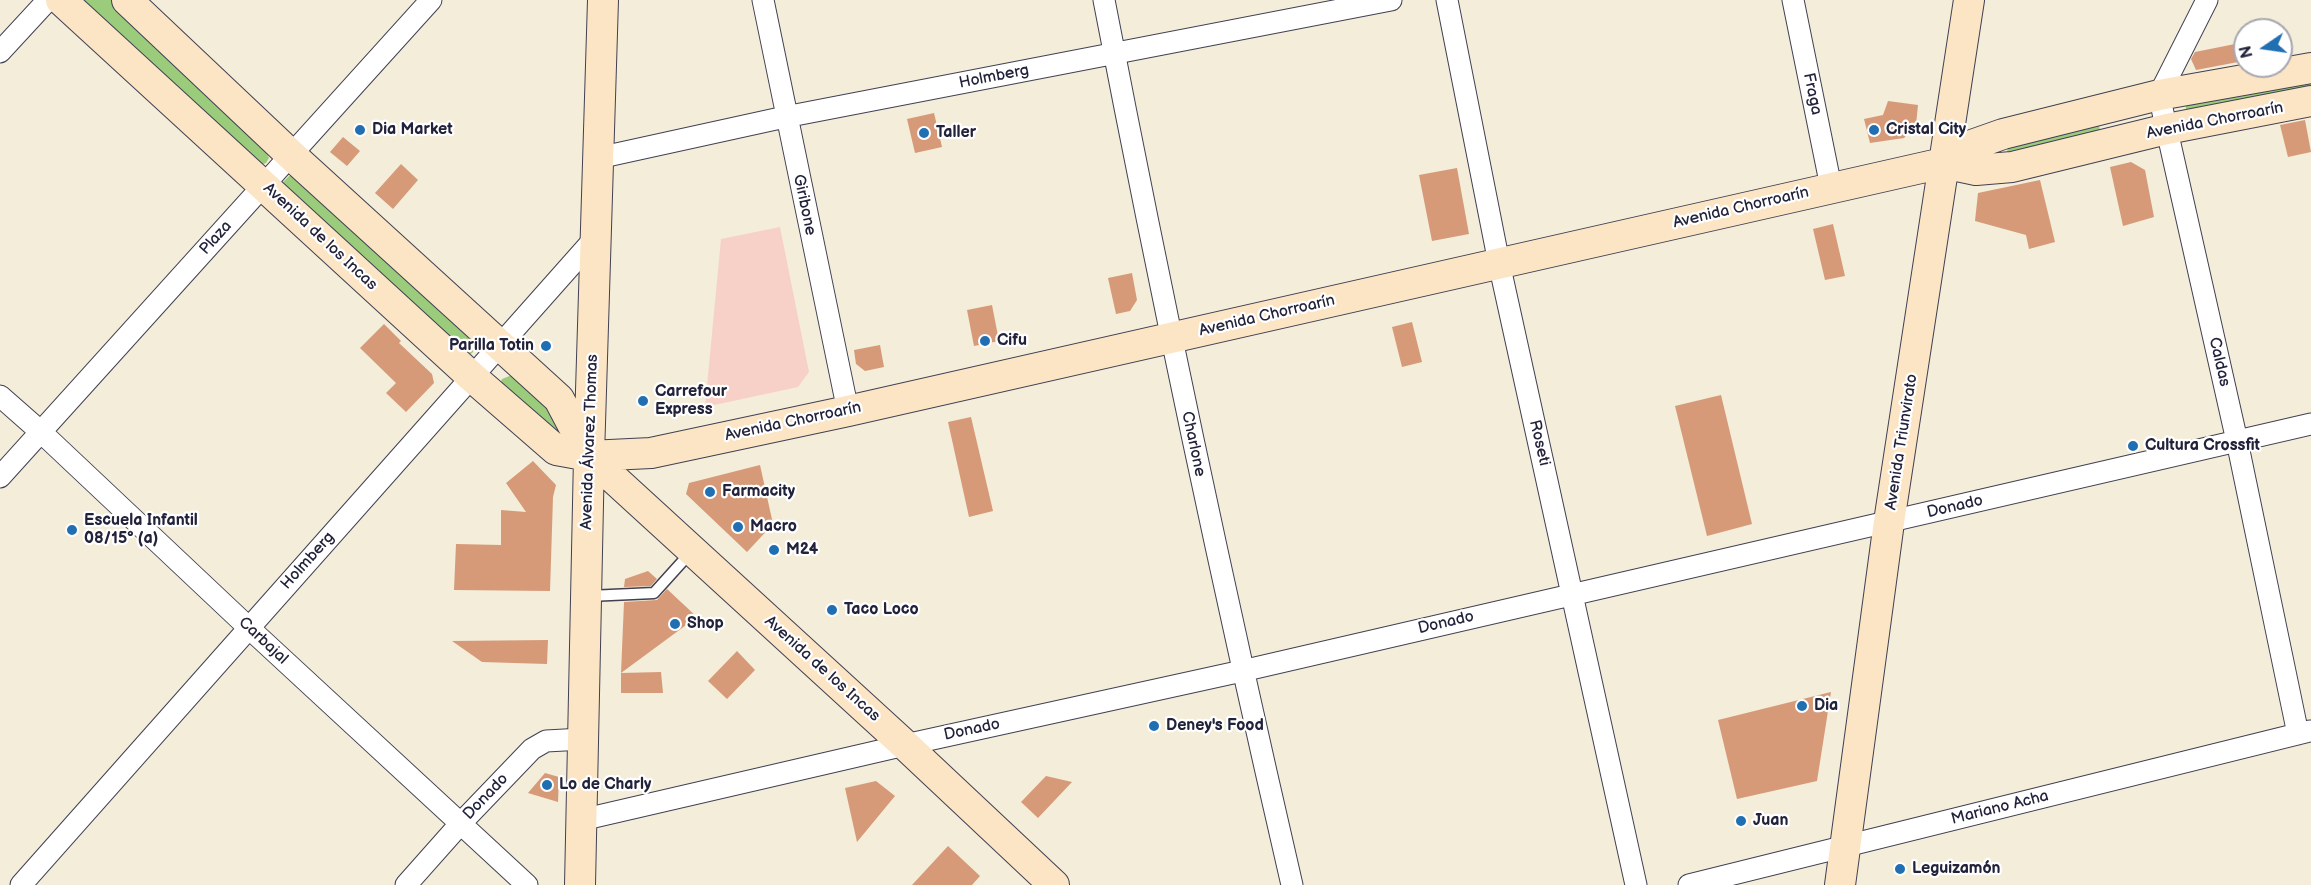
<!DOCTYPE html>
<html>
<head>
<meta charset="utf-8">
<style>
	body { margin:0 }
	#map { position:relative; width:2311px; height:885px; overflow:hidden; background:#f3edd9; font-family:"Balsamiq Sans",sans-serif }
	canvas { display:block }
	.north { position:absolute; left:2233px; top:18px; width:60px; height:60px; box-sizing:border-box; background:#fff; border:2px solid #a7a7b1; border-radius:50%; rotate:257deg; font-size:16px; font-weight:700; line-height:24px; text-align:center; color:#22223b }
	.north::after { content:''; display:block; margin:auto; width:21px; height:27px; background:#1f6fb2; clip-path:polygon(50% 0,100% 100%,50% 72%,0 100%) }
</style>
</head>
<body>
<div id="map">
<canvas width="2311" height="885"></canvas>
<div class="north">N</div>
</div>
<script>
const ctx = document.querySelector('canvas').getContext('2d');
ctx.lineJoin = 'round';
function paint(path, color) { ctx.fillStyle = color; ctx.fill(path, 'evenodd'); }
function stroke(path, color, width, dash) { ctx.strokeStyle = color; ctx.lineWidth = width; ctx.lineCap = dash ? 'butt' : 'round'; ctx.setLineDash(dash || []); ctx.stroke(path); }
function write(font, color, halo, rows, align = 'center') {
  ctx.font = font + ' "Balsamiq Sans",sans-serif'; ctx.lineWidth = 4.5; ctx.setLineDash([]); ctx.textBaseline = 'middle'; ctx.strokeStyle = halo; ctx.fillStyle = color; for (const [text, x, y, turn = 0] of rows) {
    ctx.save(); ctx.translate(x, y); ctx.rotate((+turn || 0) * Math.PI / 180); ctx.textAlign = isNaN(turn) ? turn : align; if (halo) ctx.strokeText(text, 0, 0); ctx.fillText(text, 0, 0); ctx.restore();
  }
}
paint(new Path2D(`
	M780,227L809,372L798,387L705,407L721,239Z`), '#f7d1c7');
paint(new Path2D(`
	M84,0H111L265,149L269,158L266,163L261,165Z
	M2311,78V93L2187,116L2185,102Z
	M2099,125L2101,137L2008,159L2007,146Z
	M289,176H296L474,341C476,348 475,352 469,355L282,189L283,182Z
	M512,375L563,419L564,428L557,436L500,384L502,379Z`), '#9acc7c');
paint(new Path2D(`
	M2235,44L2238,62L2196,70L2191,59L2195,52Z
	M1888,101L1918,105L1916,125L1904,138L1870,143L1864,119L1883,115Z
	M934,113L942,147L915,153L907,119Z
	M2305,120L2311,152L2288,157L2280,125Z
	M343,137L360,151L347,166L330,152Z
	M2131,162L2145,170L2154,217L2123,226L2110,167Z
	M401,164L418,180L393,209L375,193Z
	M1457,168L1469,234L1432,241L1419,175Z
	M2040,180L2055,242L2029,249L2026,235L1975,221L1978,193Z
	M1833,224L1845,276L1825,280L1813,229Z
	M1132,273L1137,300L1130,311L1116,314L1108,278Z
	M992,305L999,341L974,346L967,310Z
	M1412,322L1422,362L1402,367L1392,327Z
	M384,324L401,341L399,343L432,374L434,383L406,412L386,393L396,383L360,348Z
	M880,345L884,367L865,371L856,364L854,350Z
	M1721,395L1752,524L1707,536L1675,406Z
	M971,417L993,511L969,517L948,422Z
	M533,461L556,485L553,497L550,591L454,590L456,544L501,545V510L526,512L506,483Z
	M760,465L773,524L747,552L686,494L689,483Z
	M648,571L657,579L651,586L624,587L625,579Z
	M667,589L697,617L621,673L624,602L657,600Z
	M548,640L547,664L482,662L452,641Z
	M737,651L755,670L727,699L708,681Z
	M661,672L663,693H621V673Z
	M1831,692L1817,781L1737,799L1718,720Z
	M545,773L559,777L558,802L528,793Z
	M1046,776L1072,782L1038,818L1021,802Z
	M876,781L895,796L857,842L845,788Z
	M948,846L980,876L972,885H912Z`), '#d69a78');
const lane = new Path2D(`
	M589,596L654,593L691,552`);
const street = new Path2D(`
	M763,0L848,411
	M1104,0C1161,296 1224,591 1292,885
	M1447,0L1499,263L1636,885
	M1793,0L1831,187
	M2207,0L2159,95L2237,441L2298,734
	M0,52L48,0
	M598,158L785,117L1391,0
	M0,396L41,432L249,628L527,885
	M0,477L431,0
	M581,820L905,745L1242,671L2311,424
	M21,885L596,237
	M406,885L461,823L532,749L546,741L583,739
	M1689,885L2310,731`);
const secondary = new Path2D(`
	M61,0L472,377L556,450L589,456L651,453L848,411L1943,163L1969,146L2003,134L2159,95L2311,68
	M127,0L291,155L559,399L589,456L905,745L1054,885
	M1943,163L1976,170L2012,167L2167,129L2311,101
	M580,885L589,456L603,0
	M1840,885L1889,522L1969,0`);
stroke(lane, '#414053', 13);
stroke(street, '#414053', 23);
stroke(secondary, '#414053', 32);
stroke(lane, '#fff', 10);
stroke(street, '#fff', 21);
stroke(secondary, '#fce5c4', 30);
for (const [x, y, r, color] of [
	[360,130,6,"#1f6fb2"],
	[1874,130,6,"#1f6fb2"],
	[924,133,6,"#1f6fb2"],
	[985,341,6,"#1f6fb2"],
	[546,346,6,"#1f6fb2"],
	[643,401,6,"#1f6fb2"],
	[2133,446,6,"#1f6fb2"],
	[710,492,6,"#1f6fb2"],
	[738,527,6,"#1f6fb2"],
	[72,530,6,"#1f6fb2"],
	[774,550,6,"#1f6fb2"],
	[832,610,6,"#1f6fb2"],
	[675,624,6,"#1f6fb2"],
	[1802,706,6,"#1f6fb2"],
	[1154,726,6,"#1f6fb2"],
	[547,785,6,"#1f6fb2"],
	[1741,821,6,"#1f6fb2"],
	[1900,869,6,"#1f6fb2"]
]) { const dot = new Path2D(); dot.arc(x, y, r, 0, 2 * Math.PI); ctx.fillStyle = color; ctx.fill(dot); stroke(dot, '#fff', 2); }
write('16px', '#22223b', '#fff', [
	["Holmberg",994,77,-11],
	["Fraga",1812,94,78],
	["Avenida Chorroarín",2215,121,-11],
	["Giribone",804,205,78],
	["Avenida Chorroarín",1741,208,-13],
	["Avenida de los Incas",320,237,43],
	["Plaza",216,238,-48],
	["Avenida Chorroarín",1267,316,-13],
	["Caldas",2219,362,77],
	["Avenida Chorroarín",793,422,-12],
	["Avenida Álvarez Thomas",590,442,-88],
	["Avenida Triunvirato",1902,442,-81],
	["Roseti",1539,443,77],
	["Charlone",1193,444,78],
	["Donado",1955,507,-13],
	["Holmberg",308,561,-48],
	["Donado",1446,623,-13],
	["Carbajal",263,641,43],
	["Avenida de los Incas",822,669,42],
	["Donado",972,730,-12],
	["Donado",486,797,-46],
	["Mariano Acha",2000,808,-14]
]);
write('bold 16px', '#22223b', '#fff', [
	["Dia Market",372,130],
	["Cristal City",1886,130],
	["Taller",936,133],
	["Cifu",997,341],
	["Parilla Totin",534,346,"right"],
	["Carrefour",655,392],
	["Express",655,410],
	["Cultura Crossfit",2145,446],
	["Farmacity",722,492],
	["Escuela Infantil",84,521],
	["08/15º (a)",84,539],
	["Macro",750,527],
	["M24",786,550],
	["Taco Loco",844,610],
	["Shop",687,624],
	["Dia",1814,706],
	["Deney's Food",1166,726],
	["Lo de Charly",559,785],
	["Juan",1753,821],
	["Leguizamón",1912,869]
], 'left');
</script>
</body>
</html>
